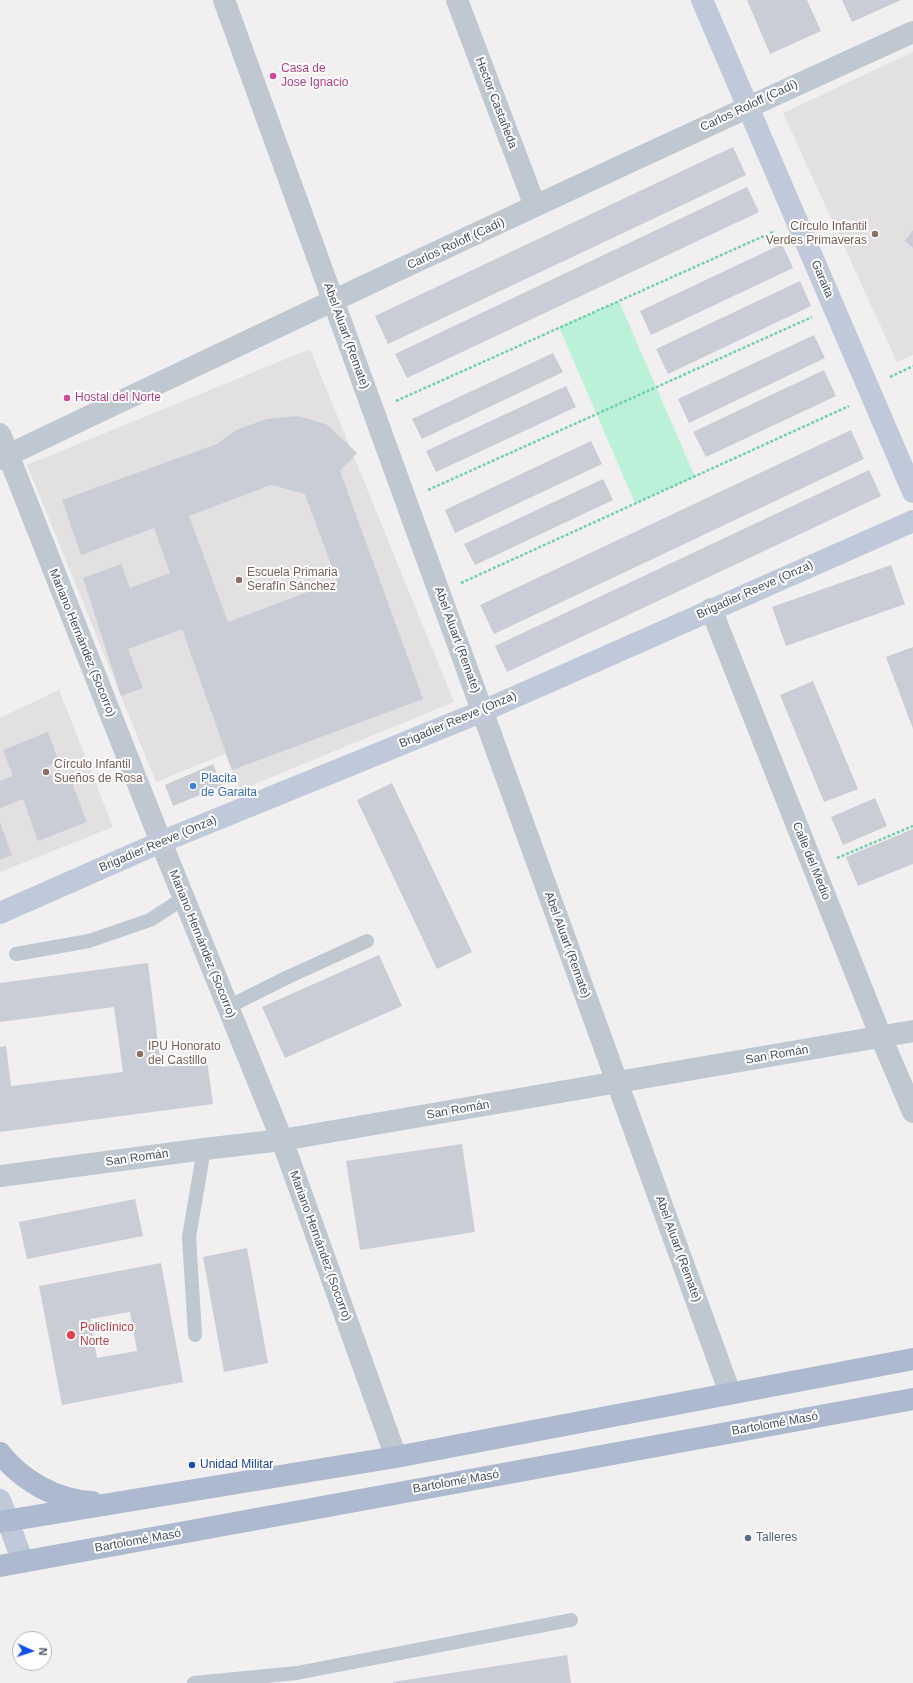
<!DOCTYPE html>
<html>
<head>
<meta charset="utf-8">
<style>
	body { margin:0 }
	#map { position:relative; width:913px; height:1683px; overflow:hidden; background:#f1efef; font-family:Helvetica,sans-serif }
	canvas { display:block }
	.north { position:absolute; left:12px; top:1631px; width:40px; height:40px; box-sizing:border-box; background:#fff; border:1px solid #b5b9be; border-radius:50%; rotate:93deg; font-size:11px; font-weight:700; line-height:16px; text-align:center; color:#464f5d }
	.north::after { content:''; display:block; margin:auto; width:14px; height:18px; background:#1050ea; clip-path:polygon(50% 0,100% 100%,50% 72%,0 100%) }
</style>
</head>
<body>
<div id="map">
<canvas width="913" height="1683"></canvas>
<div class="north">N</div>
</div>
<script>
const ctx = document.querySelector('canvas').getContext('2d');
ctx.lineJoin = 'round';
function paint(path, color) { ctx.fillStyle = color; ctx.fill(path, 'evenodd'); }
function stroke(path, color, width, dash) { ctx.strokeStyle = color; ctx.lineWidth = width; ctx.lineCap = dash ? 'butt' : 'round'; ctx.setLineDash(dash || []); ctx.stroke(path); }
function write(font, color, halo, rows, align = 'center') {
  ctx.font = font + ' Helvetica,sans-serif'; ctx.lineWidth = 4; ctx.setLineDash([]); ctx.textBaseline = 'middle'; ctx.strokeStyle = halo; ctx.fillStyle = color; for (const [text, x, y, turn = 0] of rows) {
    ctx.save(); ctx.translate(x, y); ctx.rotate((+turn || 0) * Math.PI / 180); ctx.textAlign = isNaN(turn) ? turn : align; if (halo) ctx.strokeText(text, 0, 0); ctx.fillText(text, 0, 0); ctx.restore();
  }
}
paint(new Path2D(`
	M913,52V355L897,362L783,113Z
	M310,349L454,702L240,790L225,754L156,782L27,465Z
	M59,690L113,827L0,872V718Z`), '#e2e0e1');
paint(new Path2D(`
	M619,301L695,477L635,503L559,327Z`), '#bbf1d8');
paint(new Path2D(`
	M747,0H807L821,31L770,54Z
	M842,0H901L852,22Z
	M733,147L746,175L388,344L375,316Z
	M747,187L759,212L407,378L395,354Z
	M913,230V248L905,241Z
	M782,244L793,268L651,335L640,311Z
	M800,281L811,306L668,374L656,349Z
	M814,335L825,358L689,423L678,399Z
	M553,353L563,372L422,439L412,419Z
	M824,370L836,396L706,457L693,432Z
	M566,386L576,407L436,472L426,451Z
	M297,416L326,424L357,453L340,471L423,699L232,770L182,629L128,649L143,688L121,696L83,578L121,564L130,588L170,573L154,528L81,555L62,500L217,444L236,430L267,419ZM271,485L305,494L337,581L228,622L189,516Z
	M851,430L864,459L494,634L480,605Z
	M591,441L602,464L455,533L445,510Z
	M869,470L881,496L507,672L495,646Z
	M603,479L613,500L475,565L464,544Z
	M891,565L905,604L786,646L772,607Z
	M913,647V729L886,657Z
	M813,681L858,789L824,802L780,695Z
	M48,732L59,762L48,766L55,784L70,778L87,822L38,841L23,799L0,808V781L13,776L3,750Z
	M213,764L222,786L173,806L165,785Z
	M392,783L472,952L437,969L357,800Z
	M875,798L887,826L843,845L831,817Z
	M0,823L12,855L0,860Z
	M913,829V864L858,886L846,857Z
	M379,955L402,1006L285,1058L262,1007Z
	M148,963L161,1067L207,1061L213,1104L0,1132V1047L6,1046L11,1086L123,1072L114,1007L0,1022V983Z
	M462,1144L475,1232L360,1250L346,1161Z
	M135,1199L143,1236L27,1259L19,1222Z
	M247,1248L268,1363L224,1372L203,1257Z
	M161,1263L183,1382L62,1405L39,1286ZM130,1312L137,1351L97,1358L90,1319Z
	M567,1655L571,1683H393V1682Z`), '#cacdd5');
stroke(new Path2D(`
	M890,377L913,366
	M396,401L775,231
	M428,490L812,317
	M461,583L849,406
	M837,858L913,826`), '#71d1af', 2.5, [3, 2]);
stroke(new Path2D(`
	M16,954L89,941L150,920L184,898
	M228,1007L288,977L367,941
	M195,1335L189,1237L204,1149
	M194,1683L297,1673L571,1620`), '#bfc7d1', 14);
stroke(new Path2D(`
	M224,0L730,1393
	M457,0L535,206
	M0,434L161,842L282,1140L396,1457
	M0,459C303,314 607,171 913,32
	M711,609L881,1037L913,1112
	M0,1176L204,1149L282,1140L913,1031`), '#bfc7d1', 22);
stroke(new Path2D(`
	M702,0L913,492
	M0,913L161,842L483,711L913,521
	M0,1500L23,1562`), '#c0c9d9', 22);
stroke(new Path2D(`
	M0,1453C21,1480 57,1501 92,1502
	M0,1522L396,1457L913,1359
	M0,1566L913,1399`), '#adb9cf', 22);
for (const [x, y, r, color] of [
	[273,76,4,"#d1479c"],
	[875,234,4,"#8d6e63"],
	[67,398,4,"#d1479c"],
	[239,580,4,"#8d6e63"],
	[46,772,4,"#8d6e63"],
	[193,786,4,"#3f7fe0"],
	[140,1054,4,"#8d6e63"],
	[71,1335,5,"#e0444e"],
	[192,1465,4,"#1a4fb4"],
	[748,1538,4,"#5c6f8a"]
]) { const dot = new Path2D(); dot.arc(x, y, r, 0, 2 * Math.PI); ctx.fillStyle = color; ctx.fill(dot); stroke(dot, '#fff', 1.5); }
write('12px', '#b23c85', '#fff', [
	["Casa de",281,69],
	["Jose Ignacio",281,83],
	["Hostal del Norte",75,398]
], 'left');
write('12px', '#464f5d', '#fff', [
	["Hector Castañeda",496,103,69],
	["Carlos Roloff (Cadí)",749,106,-25],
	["Carlos Roloff (Cadí)",456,244,-25],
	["Garaita",822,279,67],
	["Abel Aluart (Remate)",346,336,70],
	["Brigadier Reeve (Onza)",755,590,-24],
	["Abel Aluart (Remate)",457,640,70],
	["Mariano Hernández (Socorro)",82,643,68],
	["Brigadier Reeve (Onza)",458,720,-23],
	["Brigadier Reeve (Onza)",158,844,-23],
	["Calle del Medio",811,861,68],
	["Mariano Hernández (Socorro)",202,944,68],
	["Abel Aluart (Remate)",567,945,70],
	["San Román",777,1055,-10],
	["San Román",458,1110,-10],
	["San Román",137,1158,-8],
	["Mariano Hernández (Socorro)",320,1246,70],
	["Abel Aluart (Remate)",678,1249,70],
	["Bartolomé Masó",775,1424,-10],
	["Bartolomé Masó",456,1482,-10],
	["Bartolomé Masó",138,1541,-10]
]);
write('12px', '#785e54', '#fff', [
	["Círculo Infantil",867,227,"right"],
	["Verdes Primaveras",867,241,"right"],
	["Escuela Primaria",247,573],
	["Serafín Sánchez",247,587],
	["Círculo Infantil",54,765],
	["Sueños de Rosa",54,779],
	["IPU Honorato",148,1047],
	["del Castillo",148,1061]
], 'left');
write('12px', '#366cbe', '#fff', [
	["Placita",201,779],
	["de Garaita",201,793]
], 'left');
write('12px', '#be3a42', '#fff', [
	["Policlínico",80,1328],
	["Norte",80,1342]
], 'left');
write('12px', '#164399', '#fff', [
	["Unidad Militar",200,1465]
], 'left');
write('12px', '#4e5e75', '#fff', [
	["Talleres",756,1538]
], 'left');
</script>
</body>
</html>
